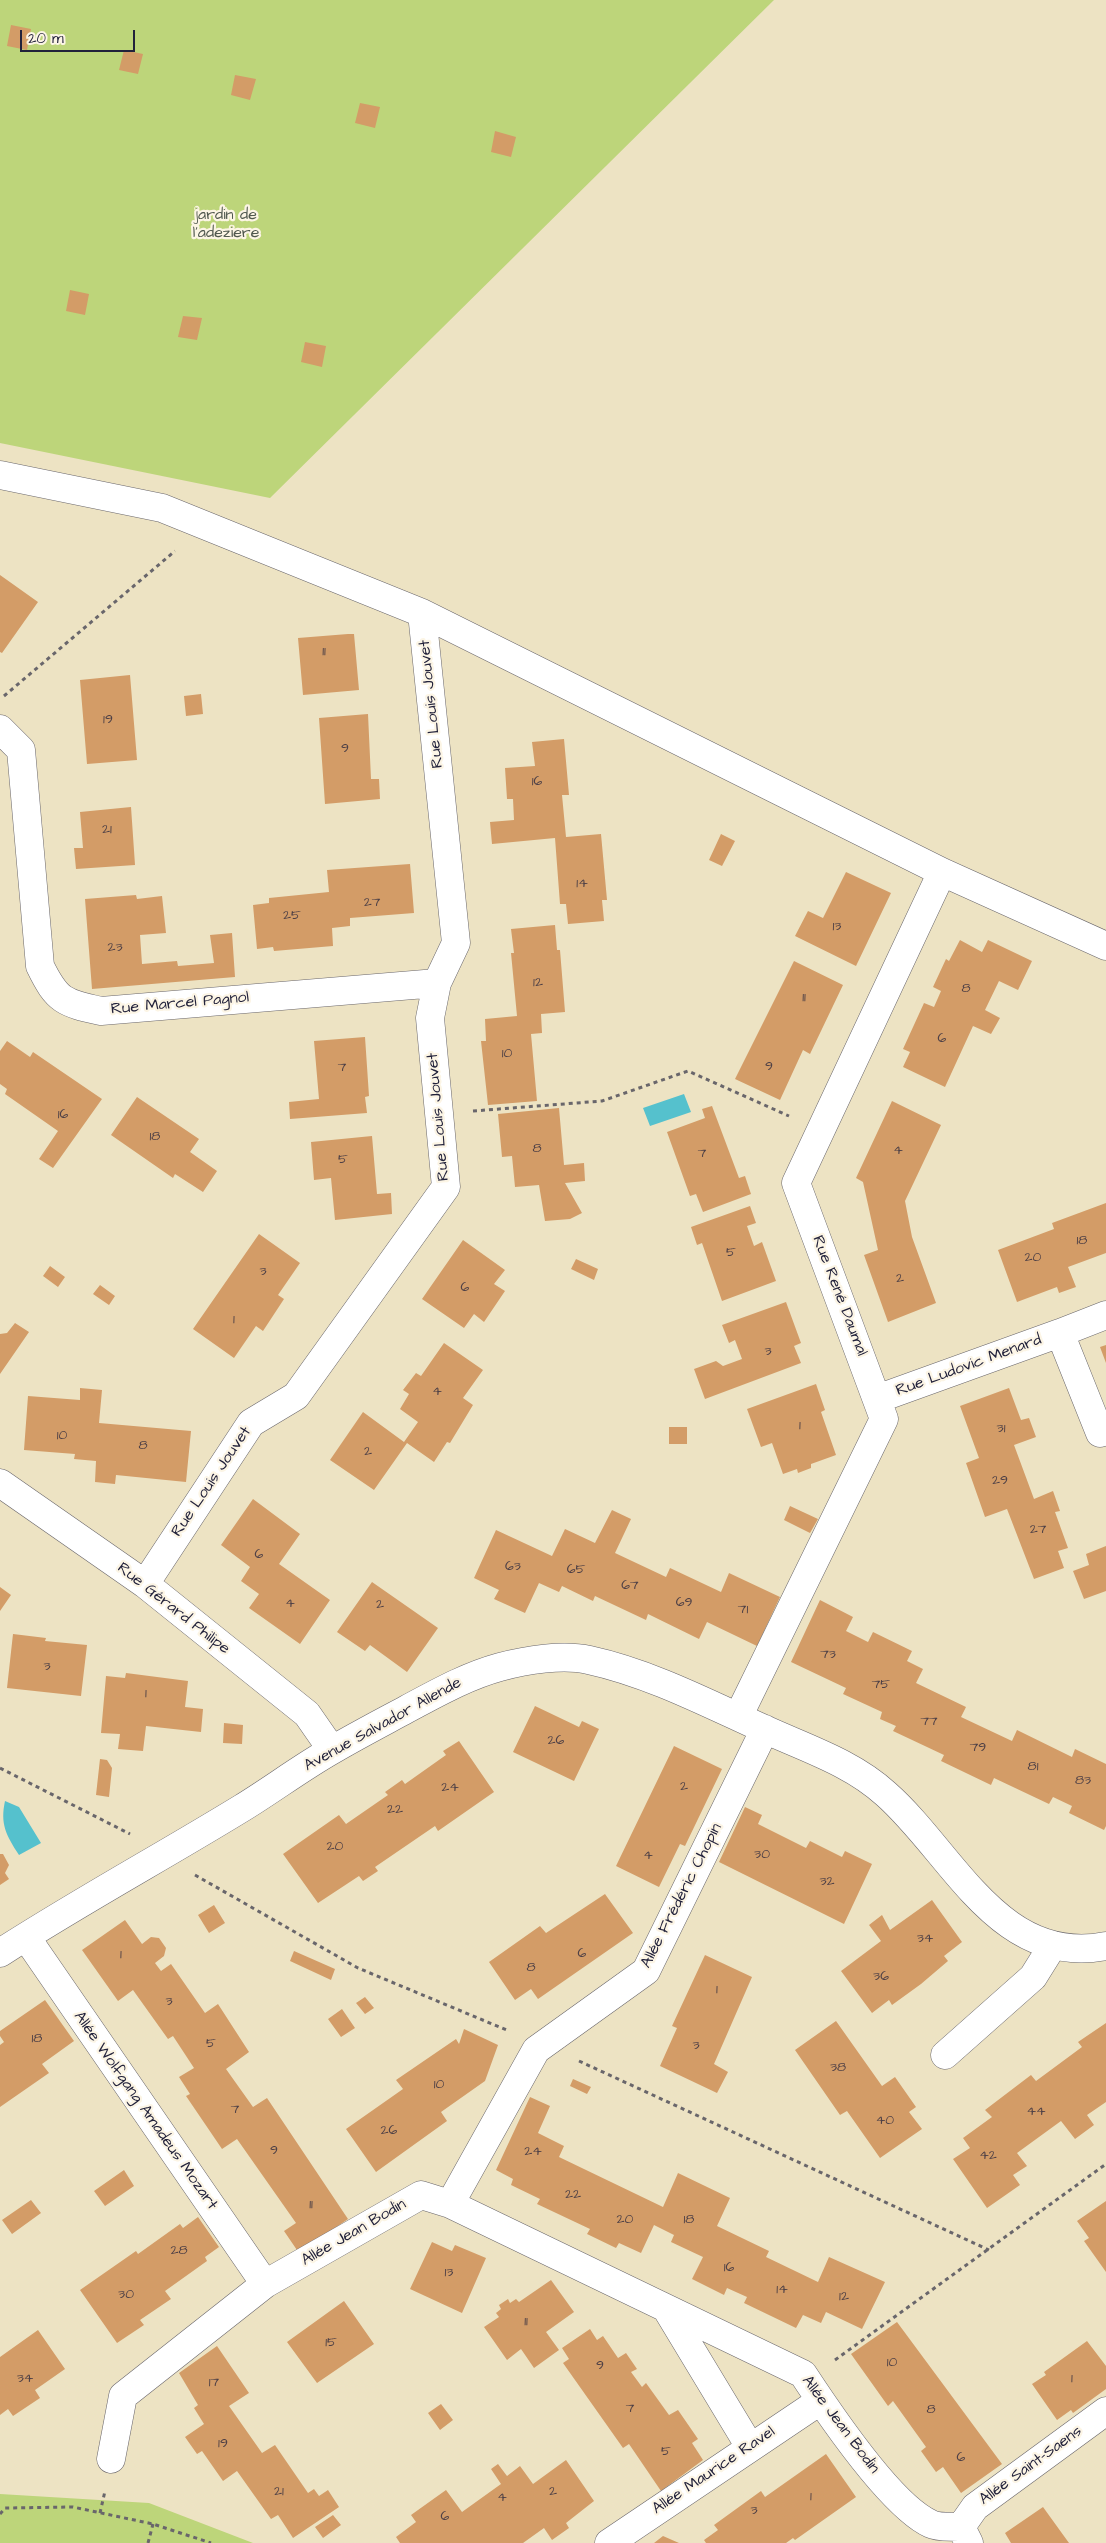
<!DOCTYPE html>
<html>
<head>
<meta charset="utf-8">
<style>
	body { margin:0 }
	#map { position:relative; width:1106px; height:2543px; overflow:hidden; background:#ede3c3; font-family:"Architects Daughter",sans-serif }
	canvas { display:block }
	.scale { position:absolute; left:20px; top:30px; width:115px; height:22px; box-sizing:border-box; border:2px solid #22223b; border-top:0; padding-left:6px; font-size:15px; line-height:18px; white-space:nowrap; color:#22223b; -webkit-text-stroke:4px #fcf5e5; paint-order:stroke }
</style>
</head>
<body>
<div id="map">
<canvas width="1106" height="2543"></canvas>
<div class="scale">20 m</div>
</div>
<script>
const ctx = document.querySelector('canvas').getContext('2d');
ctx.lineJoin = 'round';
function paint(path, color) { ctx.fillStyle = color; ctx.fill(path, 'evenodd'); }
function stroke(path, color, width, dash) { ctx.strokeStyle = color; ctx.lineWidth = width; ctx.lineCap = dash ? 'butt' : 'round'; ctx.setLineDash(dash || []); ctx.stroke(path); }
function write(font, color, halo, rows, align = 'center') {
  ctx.font = font + ' "Architects Daughter",sans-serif'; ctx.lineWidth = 4.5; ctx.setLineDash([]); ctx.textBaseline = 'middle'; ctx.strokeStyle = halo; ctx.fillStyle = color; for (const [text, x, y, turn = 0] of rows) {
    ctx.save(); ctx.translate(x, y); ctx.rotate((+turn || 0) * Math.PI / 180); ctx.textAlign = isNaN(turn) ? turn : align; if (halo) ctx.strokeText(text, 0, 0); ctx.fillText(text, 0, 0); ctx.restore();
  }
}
paint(new Path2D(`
	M0,0H774L270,498L0,443Z
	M0,2494L149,2503L253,2543H0Z`), '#bdd57a');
paint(new Path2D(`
	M684,1094L691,1112L650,1126L643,1108Z
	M5,1801L19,1807L41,1843L19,1855C6,1835 0,1824 5,1801Z`), '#55c1cd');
paint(new Path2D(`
	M11,25L31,29L27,50L7,46Z
	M124,50L143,54L138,74L119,70Z
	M235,75L256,79L250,100L231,95Z
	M360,103L380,107L375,128L355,123Z
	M495,131L516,137L511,157L491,152Z
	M70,290L89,294L85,315L66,311Z
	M183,316L202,318L197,340L178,337Z
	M305,342L326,346L322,367L301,362Z
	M0,575L38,602L2,653L0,652Z
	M348,634H354L359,690L303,695L298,638Z
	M130,675L137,760L87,764L80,680Z
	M201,694L203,714L186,716L184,696Z
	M368,714L371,779H379L380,799L325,804L319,718Z
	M564,739L569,795H562L566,837L601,834L607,900H602L604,921L568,924L566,904H560L555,838L492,844L490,822L514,820L513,799H507L505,768L535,766L532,742Z
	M131,807L135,865L76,869L74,848H83L80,812Z
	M721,834L735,841L722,866L709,860Z
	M410,864L414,913L350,918V926L332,928L333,946L274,951L273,947L257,949L253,905L269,903V898L329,892L327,870Z
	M846,872L891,893L856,966L795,936L808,911L823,918Z
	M136,895L137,899L162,896L166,933L140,935L142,964L177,961L178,966L214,963L210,935L232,933L235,977L92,989L85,899Z
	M555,925L557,950H560L565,1012L541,1014L542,1033L531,1034L537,1101L488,1105L481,1041H486L485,1019L517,1016L511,953H514L511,929Z
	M960,940L982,952L988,940L1032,961L1018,990L999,981L985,1010L1000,1018L991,1034L973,1026L945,1087L903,1067L910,1052L903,1049L924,1003L934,1007L941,991L933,987L946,959L949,961Z
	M794,961L843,985L810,1054L803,1050L780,1100L735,1079Z
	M365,1037L369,1096L365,1097L367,1113L290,1119L289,1102L319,1099L314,1041Z
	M7,1041L30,1057L33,1052L102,1099L53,1168L39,1159L58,1131L5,1094L7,1089L0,1084V1051Z
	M137,1097L199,1139L190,1152L217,1171L203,1192L175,1174L173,1178L111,1135Z
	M892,1101L941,1125L905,1201L912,1237L936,1303L888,1322L864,1255L878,1250L863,1182L856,1178Z
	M712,1106L739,1178L745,1176L751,1194L703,1212L696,1194L690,1196L667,1132L705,1118L702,1109Z
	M559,1108L564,1165L584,1163L585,1181L565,1183L582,1213L570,1219L545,1221L539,1185L515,1187L512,1156L502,1157L498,1114Z
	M372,1136L377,1194L391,1193L392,1214L335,1220L331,1178L314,1180L311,1142Z
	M1106,1203V1253L1068,1267L1076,1287L1059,1293L1057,1287L1017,1302L998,1250L1054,1229L1052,1223Z
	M750,1206L756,1223L747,1226L754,1246L762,1242L776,1281L722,1301L702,1243L697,1245L691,1227Z
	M259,1234L300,1263L278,1295L284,1299L263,1331L256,1326L234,1358L193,1329Z
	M463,1240L505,1270L494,1284L505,1291L484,1322L474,1314L464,1328L422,1299Z
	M576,1259L598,1269L594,1280L571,1269Z
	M50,1266L65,1277L58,1287L43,1276Z
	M100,1285L115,1296L109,1305L93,1294Z
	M786,1302L801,1343L794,1346L801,1363L705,1399L694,1369L716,1361L723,1366L742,1359L735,1340L729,1343L722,1325Z
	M15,1323L29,1332L0,1374V1334L7,1333Z
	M444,1343L483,1370L463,1398L473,1405L450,1443L447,1442L434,1462L407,1443L374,1490L330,1460L363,1412L404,1442L418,1422L400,1409L409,1394L403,1390L416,1373L421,1376Z
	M1106,1345V1363L1100,1347Z
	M816,1384L825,1410L821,1412L836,1455L811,1464V1468L798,1473L797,1469L783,1474L772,1443L761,1447L747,1409Z
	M80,1388L102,1390L99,1423L191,1431L186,1482L116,1475L115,1484L95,1482L96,1461L74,1459L75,1454L24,1450L28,1396L80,1400Z
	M1009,1388L1021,1420L1029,1418L1036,1437L1014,1445L1034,1499L1053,1491L1060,1511L1055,1512L1068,1548L1058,1551L1064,1568L1034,1579L1007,1509L985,1517L966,1463L979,1458L960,1406Z
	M669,1427H687V1444H669Z
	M253,1499L300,1534L279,1564L330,1600L300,1644L249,1608L259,1594L241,1581L250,1567L221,1545Z
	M790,1506L818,1519L810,1533L784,1520Z
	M612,1510L631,1519L615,1553L666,1577L670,1568L721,1592L729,1573L780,1597L757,1646L707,1622L699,1639L648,1614L646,1620L595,1596L593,1601L562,1586L559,1592L539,1583L525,1613L494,1599L499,1590L474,1578L496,1530L552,1556L565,1529L595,1543Z
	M1106,1546V1591L1084,1599L1073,1571L1089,1565L1086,1554Z
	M372,1582L438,1628L407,1672L370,1645L365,1651L337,1632Z
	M0,1587L11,1595L0,1611Z
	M820,1600L853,1617L846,1631L868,1642L873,1632L912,1651L907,1661L923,1669L916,1683L966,1707L961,1717L1012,1741L1017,1730L1072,1757L1075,1749L1106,1764V1826L1104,1830L1069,1813L1072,1806L1053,1797L1049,1804L994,1778L991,1785L941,1761L944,1755L893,1731L896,1726L880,1719L882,1712L843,1694L846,1688L791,1662Z
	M13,1634L46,1638L45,1641L87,1645L81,1696L7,1688Z
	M126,1673L188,1681L185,1707L203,1709L201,1732L146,1726L143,1751L118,1749L120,1734L101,1733L106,1676L125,1678Z
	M535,1706L579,1727L582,1721L599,1729L574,1781L513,1752Z
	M224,1723L243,1725L242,1744L223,1743Z
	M459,1741L494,1792L438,1831L435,1826L375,1867L378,1871L363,1881L359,1876L318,1903L283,1854L339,1815L346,1824L388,1795L385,1792L402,1780L405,1784L446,1755L443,1751Z
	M674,1746L722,1769L685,1846L680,1844L659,1887L616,1866Z
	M100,1759L107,1760L112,1768L109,1797L96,1795Z
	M745,1807L762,1815L758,1824L806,1848L810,1841L842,1857L845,1851L872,1864L844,1924L719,1862Z
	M0,1854H3L9,1865L5,1873L9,1879L0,1885Z
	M605,1894L633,1933L538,1999L531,1989L515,2000L489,1962L540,1926L546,1933Z
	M932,1900L962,1942L944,1956L948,1961L921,1984L892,2005L889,2000L872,2013L841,1971L881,1941L869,1925L882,1915L890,1930Z
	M214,1905L225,1923L209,1933L198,1915Z
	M125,1920L142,1944L151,1937L159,1938L166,1948L164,1956L155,1963L161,1971L171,1964L205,2013L218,2004L249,2052L226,2069L253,2107L267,2098L348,2219L299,2253L284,2231L296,2223L237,2139L222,2149L186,2096L190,2094L179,2077L194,2068L173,2036L168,2039L133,1990L118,2001L82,1950Z
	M294,1951L335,1969L331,1980L290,1961Z
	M705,1955L752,1977L714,2064L728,2072L717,2093L660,2066L677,2028L672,2026Z
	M365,1997L374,2008L365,2014L356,2003Z
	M45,2000L74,2041L42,2064L49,2073L0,2107V2045L4,2042L0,2036V2031Z
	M342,2009L355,2028L341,2037L328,2019Z
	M836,2021L882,2086L895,2077L916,2107L909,2112L922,2129L880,2158L847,2111L840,2115L795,2050Z
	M1106,2023V2102L1087,2115L1094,2125L1075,2139L1061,2121L1017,2153L1027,2166L1013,2175L1020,2185L987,2208L953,2159L970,2148L963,2138L992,2117L985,2110L1031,2075L1036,2081L1082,2047L1078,2042Z
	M464,2029L498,2045L485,2081L441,2112L447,2121L376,2172L346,2129L403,2089L396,2080L456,2039L459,2044Z
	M573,2079L591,2087L587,2094L570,2086Z
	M530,2097L550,2106L538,2133L564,2146L559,2157L663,2207L678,2173L730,2198L717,2226L769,2251L766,2257L818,2282L829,2257L885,2282L862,2329L826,2312L821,2323L803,2315L796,2328L744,2303L747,2297L727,2288L724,2295L692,2279L703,2257L671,2242L674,2235L654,2225L641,2253L619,2243L616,2248L587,2234L590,2229L537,2204L540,2199L511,2185L513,2179L496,2170Z
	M124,2170L134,2186L105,2206L94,2191Z
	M31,2200L41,2213L12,2234L2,2220Z
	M1106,2201V2272L1084,2241L1089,2238L1077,2221Z
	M198,2217L219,2247L205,2257L207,2261L165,2291L171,2299L140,2320L144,2325L117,2343L80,2290L136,2251L138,2254L180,2224L183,2228Z
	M432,2242L452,2251L455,2245L486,2258L462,2313L410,2289Z
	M551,2280L574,2312L546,2332L559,2350L534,2368L521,2349L507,2360L484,2327L499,2317L496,2313L501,2309L499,2305L508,2299L510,2303L516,2299L519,2302Z
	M344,2301L374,2344L317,2383L287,2342Z
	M897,2322L1002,2464L961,2493L943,2467L936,2472L921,2451L926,2447L893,2401L888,2406L851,2354Z
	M590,2329L597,2340L603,2336L618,2358L626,2353L637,2369L631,2372L642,2387L646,2383L669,2415L678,2410L698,2439L692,2443L703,2460L661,2491L629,2444L623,2448L563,2363L569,2359L562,2348Z
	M38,2330L65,2369L35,2390L40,2398L13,2416L8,2409L0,2415V2357Z
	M1087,2341L1106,2366V2389L1073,2413L1071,2410L1057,2420L1032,2384L1046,2375L1044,2372Z
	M217,2346L249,2393L229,2406L262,2453L275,2445L308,2493L314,2489L319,2496L328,2490L339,2507L293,2538L278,2515L271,2519L237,2471L223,2481L202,2451L197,2454L185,2437L204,2424L194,2408L198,2405L179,2373Z
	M441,2404L453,2420L440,2430L428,2413Z
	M826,2454L856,2497L795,2540L793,2538L786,2543H706L704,2540L718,2530L714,2525L761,2491L765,2497Z
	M566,2460L594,2501L566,2523L569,2528L552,2540L544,2528L523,2543H400L396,2537L416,2522L411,2515L446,2490L462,2512L501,2484L491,2469L498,2464L507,2476L520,2466L533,2484Z
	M1043,2507L1069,2543H1011L1005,2533Z
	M333,2515L341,2525L323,2538L315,2527Z
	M663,2536L679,2543H654Z`), '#d39c67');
const minor = new Path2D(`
	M0,475L162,508L422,613L942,872L1106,946
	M0,729L21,750L40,966C57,1001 64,1003 101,1011L437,983
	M1060,1333L1106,1315
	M877,1399L1060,1333L1100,1433
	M0,1483L145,1584L307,1714L332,1750
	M145,1584L251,1423L296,1396L446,1187L430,1018L437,983L456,943L422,613
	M738,1717L884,1419L796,1183L942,872
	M26,1937L265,2284
	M0,1953C79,1902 162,1857 242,1808C273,1789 302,1767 334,1749C358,1735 383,1722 407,1709C437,1693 467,1676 500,1667C526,1660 563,1654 589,1660C649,1673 707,1703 762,1728C805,1748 851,1762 886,1794C953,1853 999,1967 1106,1946
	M945,2055L1033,1977L1053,1945
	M450,2204L536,2050L646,1971L765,1729
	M666,2308L750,2447
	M111,2459L123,2396L265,2284L421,2195L450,2204L803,2374C828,2412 891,2506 931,2524C939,2528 952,2526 961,2527L969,2543
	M961,2527L975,2507L1106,2411
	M609,2543L820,2401`);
stroke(minor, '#69666b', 29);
stroke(new Path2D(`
	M4,696L175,551
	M473,1111L602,1101L688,1071L789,1116
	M0,1768L130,1834
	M195,1875L358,1968L509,2031
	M579,2061L989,2250
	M835,2360L1106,2164
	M100,2513L105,2491
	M0,2514L5,2508L73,2507L153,2524L211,2543
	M148,2543L153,2524`), '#69666b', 3, [4, 4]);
stroke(minor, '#fff', 28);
write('14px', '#4e4046', null, [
	["11",324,652],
	["19",108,720],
	["9",345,749],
	["16",537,782],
	["21",107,830],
	["14",582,884],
	["27",372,903],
	["25",292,916],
	["13",837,927],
	["23",115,948],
	["12",538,983],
	["8",966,989],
	["11",804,998],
	["6",942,1039],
	["10",507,1054],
	["9",769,1067],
	["7",342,1068],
	["16",63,1115],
	["18",155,1137],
	["8",537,1149],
	["4",898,1151],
	["7",702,1154],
	["5",343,1160],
	["18",1082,1241],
	["5",731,1253],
	["20",1033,1258],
	["3",263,1272],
	["2",900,1279],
	["6",465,1288],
	["1",234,1320],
	["3",768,1352],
	["4",437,1392],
	["1",800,1426],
	["31",1001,1429],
	["10",62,1436],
	["8",143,1446],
	["2",368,1452],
	["29",1000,1481],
	["27",1038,1530],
	["6",259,1555],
	["63",513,1567],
	["65",576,1570],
	["67",630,1586],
	["69",684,1603],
	["4",290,1604],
	["2",380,1605],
	["71",743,1610],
	["73",828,1655],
	["3",47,1667],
	["75",881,1685],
	["1",146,1694],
	["77",929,1722],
	["26",556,1741],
	["79",978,1748],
	["81",1033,1767],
	["83",1083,1781],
	["2",684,1787],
	["24",450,1788],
	["22",395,1810],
	["20",335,1847],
	["30",762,1855],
	["4",648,1856],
	["32",827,1882],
	["34",925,1939],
	["6",582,1954],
	["1",121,1955],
	["8",531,1968],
	["36",881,1977],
	["1",717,1990],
	["3",169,2002],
	["18",37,2039],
	["5",211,2044],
	["3",696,2046],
	["38",838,2068],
	["10",439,2085],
	["7",235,2110],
	["44",1036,2112],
	["40",885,2121],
	["26",389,2131],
	["9",274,2151],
	["24",533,2152],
	["42",988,2156],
	["22",573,2195],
	["11",311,2205],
	["20",625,2220],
	["18",689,2220],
	["28",179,2251],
	["16",729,2268],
	["13",449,2273],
	["14",782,2290],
	["30",126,2295],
	["12",844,2297],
	["11",526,2322],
	["15",331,2343],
	["10",892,2363],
	["9",600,2366],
	["34",25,2379],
	["1",1072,2379],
	["17",214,2383],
	["7",630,2409],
	["8",931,2410],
	["19",223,2444],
	["5",666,2452],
	["6",961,2458],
	["21",279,2492],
	["2",553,2492],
	["1",811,2497],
	["4",502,2498],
	["3",754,2511],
	["6",445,2517]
]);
write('16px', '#50584e', '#fcf5e5', [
	["jardin de",226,216],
	["l'adeziere",226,234]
]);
write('16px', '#22223b', '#fcf5e5', [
	["Rue Louis Jouvet",432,704,-96],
	["Rue Marcel Pagnol",180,1004,-5],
	["Rue Louis Jouvet",439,1117,-95],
	["Rue René Daumal",839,1296,69],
	["Rue Ludovic Menard",969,1366,-20],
	["Rue Louis Jouvet",212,1482,-56],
	["Rue Gérard Philipe",173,1609,38],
	["Avenue Salvador Allende",383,1725,-29],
	["Allée Frédéric Chopin",682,1896,-63],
	["Allée Wolfgang Amadeus Mozart",145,2111,55],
	["Allée Jean Bodin",354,2233,-30],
	["Allée Jean Bodin",840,2425,53],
	["Allée Saint-Saens",1031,2466,-36],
	["Allée Maurice Ravel",714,2471,-34]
]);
</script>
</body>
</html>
